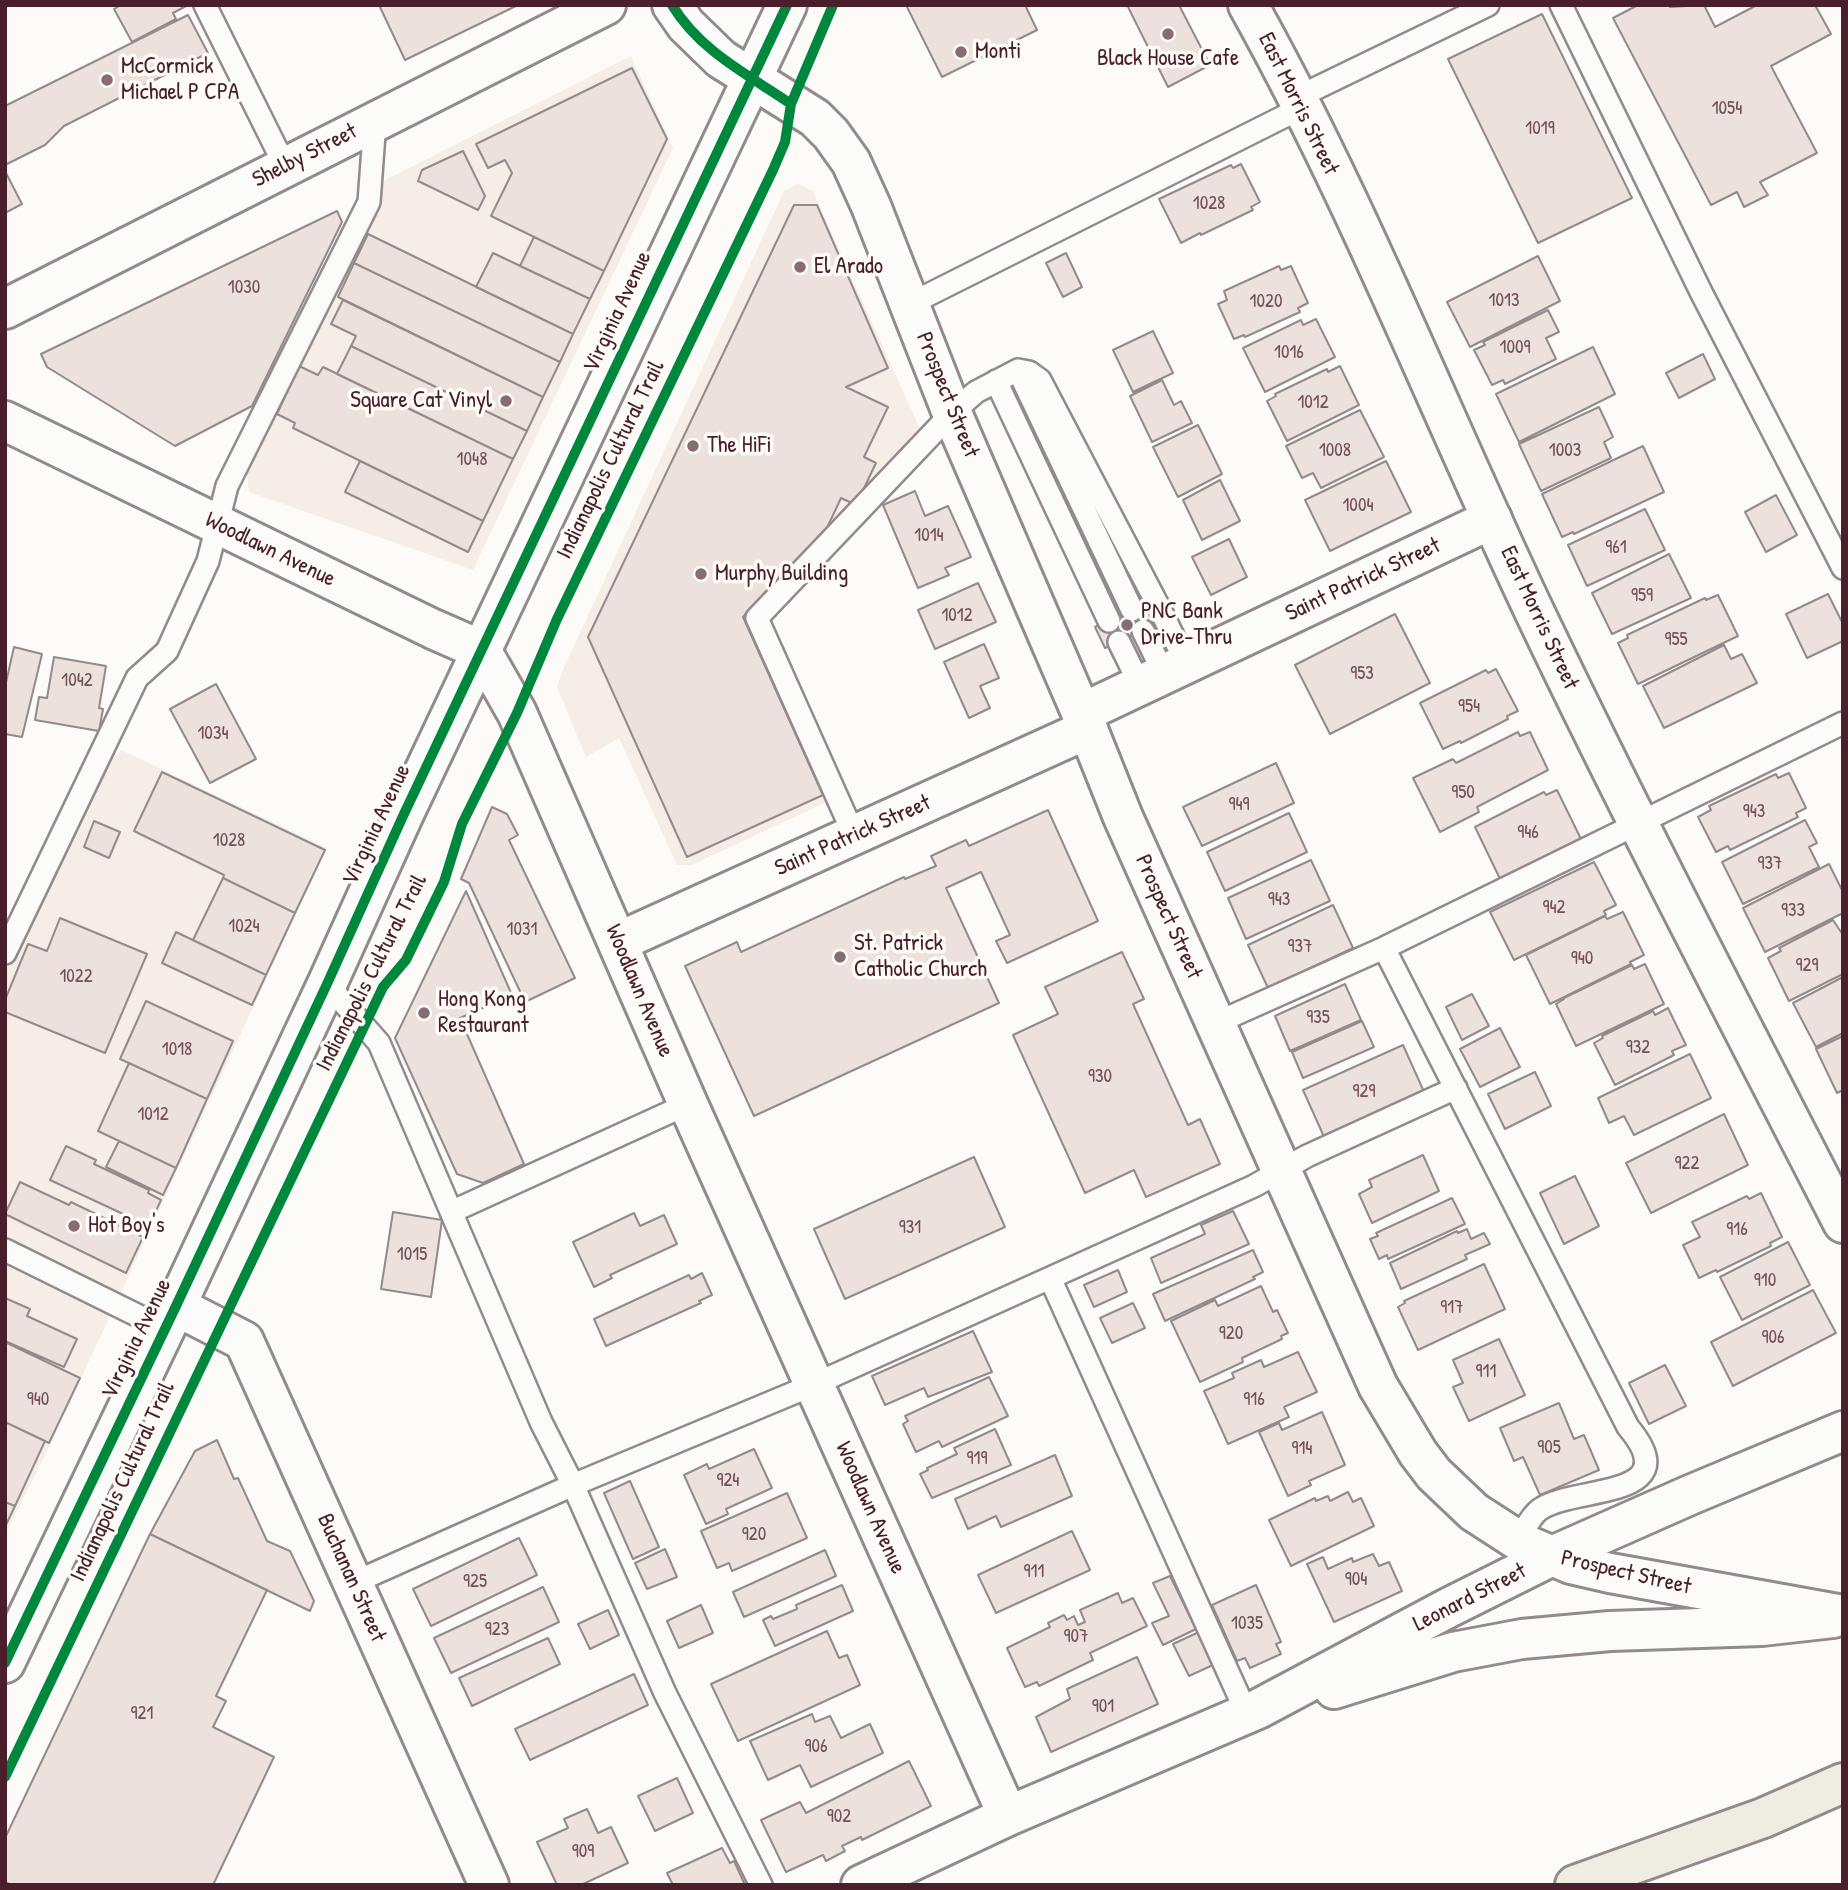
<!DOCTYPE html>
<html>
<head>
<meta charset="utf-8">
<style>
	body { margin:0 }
	#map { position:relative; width:1848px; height:1890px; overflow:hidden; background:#fcfbf8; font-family:"Patrick Hand",sans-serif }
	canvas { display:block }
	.frame { position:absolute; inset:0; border:7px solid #4a1f2b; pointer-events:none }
</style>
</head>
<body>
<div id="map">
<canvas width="1848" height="1890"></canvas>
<div class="frame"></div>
</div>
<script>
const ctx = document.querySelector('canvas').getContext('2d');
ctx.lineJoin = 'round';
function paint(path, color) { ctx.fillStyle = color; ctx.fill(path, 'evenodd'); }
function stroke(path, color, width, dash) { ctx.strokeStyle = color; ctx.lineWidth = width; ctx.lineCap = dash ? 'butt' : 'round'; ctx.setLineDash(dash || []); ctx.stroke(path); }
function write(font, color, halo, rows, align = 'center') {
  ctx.font = font + ' "Patrick Hand",sans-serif'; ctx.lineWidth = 7; ctx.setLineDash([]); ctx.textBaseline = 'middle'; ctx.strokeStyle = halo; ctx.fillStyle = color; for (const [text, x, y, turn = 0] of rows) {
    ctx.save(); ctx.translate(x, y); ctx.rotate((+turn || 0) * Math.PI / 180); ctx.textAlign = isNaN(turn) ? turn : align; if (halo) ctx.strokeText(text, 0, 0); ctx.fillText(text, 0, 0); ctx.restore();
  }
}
paint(new Path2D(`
	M631,56L673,148L473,570L249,492L245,462L385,180Z
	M798,184L813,191L929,449L766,624L841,795L692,865H677L619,738L586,757L557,687L561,674L784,191Z
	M121,750L327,848L51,1443L5,1535V970L110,762Z`), '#f7ede7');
const building = new Path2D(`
	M121,5H188L173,13L176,19L132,42L114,9Z
	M379,5H518L405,60Z
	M906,5H1025L1037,30L942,77Z
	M1127,5H1179L1210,65L1168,87Z
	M1638,5H1669L1670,7L1704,5L1715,27L1757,5H1815L1831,34L1771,66L1817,153L1760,182L1768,195L1744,207L1737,192L1711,205L1613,18Z
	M1542,14L1632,198L1538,243L1448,59Z
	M188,15L208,53L64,126L45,145L5,165V106Z
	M632,68L667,139L604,271L491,216L512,173L505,160L488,168L476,144Z
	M463,151L485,196L478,210L418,181L422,170Z
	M1241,164L1260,202L1251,207L1253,210L1201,235L1200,233L1181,243L1159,199L1231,165L1233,168Z
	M5,171L22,204L5,213Z
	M794,205H817L888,368L846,387L888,407L864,457L876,463L856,505L841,498L826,530L743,617L823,795L687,857L588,637Z
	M337,211L342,222L252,406L175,446L47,367L41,354Z
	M368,234L573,334L560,362L354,263Z
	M534,237L604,271L590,299L520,266Z
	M493,253L590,299L573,334L476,287Z
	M1066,253L1082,287L1063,297L1046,263Z
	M1538,256L1560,301L1470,347L1447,302Z
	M354,263L560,362L543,397L338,297Z
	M1279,266L1281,270L1291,266L1308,303L1298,308L1300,312L1245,337L1244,335L1234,339L1218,304L1227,300L1224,291Z
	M343,300L543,397L527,431L351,346L356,336L331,324Z
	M1548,310L1559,332L1546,338L1556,359L1505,384L1503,380L1492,385L1474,350L1485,345L1483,342Z
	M1316,319L1335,357L1265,392L1243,348L1301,320L1303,325Z
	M1153,331L1173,373L1133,392L1113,350Z
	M351,346L527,431L513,459L337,374Z
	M1593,347L1615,394L1519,442L1496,394Z
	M1703,354L1715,379L1679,398L1666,373Z
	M299,366L318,375L323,367L513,459L483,521L293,428L295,423L277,414Z
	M1340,366L1359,405L1287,441L1267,401L1276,396L1275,394L1327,369L1328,372Z
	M1162,380L1174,405L1181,401L1192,423L1152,442L1130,396Z
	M1599,407L1613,437L1604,442L1611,458L1541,491L1519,444Z
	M1360,410L1384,457L1321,488L1313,473L1302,478L1286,446Z
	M1198,425L1222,474L1178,497L1153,447Z
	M1643,446L1664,492L1574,534L1573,532L1562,537L1542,494Z
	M360,461L483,521L468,552L345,492Z
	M1386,461L1411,512L1330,551L1305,500Z
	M1220,480L1240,521L1202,540L1183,500Z
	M915,491L925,516L948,506L971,557L945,568L949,575L918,588L883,505Z
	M1776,495L1797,535L1766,552L1745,512Z
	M1645,509L1665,550L1587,586L1568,545Z
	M1229,539L1247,577L1211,595L1192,557Z
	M1669,554L1691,598L1612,634L1592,593Z
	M978,583L996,622L935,649L918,610Z
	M1828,594L1843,624V641L1807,658L1786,614Z
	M1718,595L1738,636L1638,684L1618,643L1628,638L1627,635L1705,598L1706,600Z
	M1148,602L1158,623L1105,648L1095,627Z
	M1395,614L1430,683L1330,734L1295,665Z
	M984,644L999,678L980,686L990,708L969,718L944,662Z
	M1724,645L1731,659L1742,654L1757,683L1664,728L1643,686Z
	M14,647L42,654L22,737L5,734V687Z
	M54,657L106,666L99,708L103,709L99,731L35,720L39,697L47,698Z
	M1496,669L1518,711L1507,716L1508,719L1461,743L1460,741L1443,749L1420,703L1486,670L1488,673Z
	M216,684L256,759L210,783L170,709Z
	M1518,732L1520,736L1530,732L1548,770L1477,807L1479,812L1440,832L1413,778L1453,759L1456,763Z
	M1276,763L1294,803L1202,846L1183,807Z
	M162,772L325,850L295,913L223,878L224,875L134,831Z
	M1789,773L1806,808L1796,813L1798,817L1730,850L1728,846L1716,852L1698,817L1711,810L1709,806L1776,774L1778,778Z
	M1557,790L1581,839L1522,868L1523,870L1501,881L1475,827L1544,792L1546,795Z
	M492,807L507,814L518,835L509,840L575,978L525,1002L469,883L461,879Z
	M1048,810L1098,921L1007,963L996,941L1010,935L981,872L946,888L999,1003L754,1116L685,966L737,942L741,952L904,877L905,879L936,866L931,856L966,840L969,846Z
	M1289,813L1307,852L1225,891L1207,852Z
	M1805,820L1817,843L1809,847L1819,867L1743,904L1722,862Z
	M94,821L120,832L109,858L84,847Z
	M1311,860L1330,901L1246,939L1228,898Z
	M1594,862L1616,905L1604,911L1606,915L1514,960L1490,912Z
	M1829,864L1843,892V913L1765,952L1743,908Z
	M223,878L295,913L266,975L193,940Z
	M466,891L512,995L460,1018L524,1164L483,1183L457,1174L395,1038Z
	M1333,905L1353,948L1268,988L1248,945Z
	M1623,912L1644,955L1630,962L1631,964L1550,1004L1526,955L1605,916L1607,919Z
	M60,918L147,954L105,1053L5,1012V1000L28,944L47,951Z
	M1833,920L1843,935V974L1789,1001L1768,958L1781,951L1779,948Z
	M176,932L266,975L252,1005L162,963Z
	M1122,952L1144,999L1133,1004L1188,1125L1200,1119L1220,1164L1146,1197L1134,1170L1085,1193L1013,1035L1058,1014L1045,987Z
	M1645,964L1664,1004L1576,1046L1556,1004L1564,999V998L1632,965L1634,969Z
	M1843,977V1033L1816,1047L1793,1003Z
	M1345,984L1361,1020L1290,1051L1275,1016Z
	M1472,994L1489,1026L1462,1040L1446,1007Z
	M146,1001L233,1041L207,1099L120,1059Z
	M1668,1008L1686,1045L1672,1051L1674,1055L1615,1085L1594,1043L1603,1038L1602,1036L1653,1011L1655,1015Z
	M1362,1021L1374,1047L1303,1078L1292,1052Z
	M1500,1028L1520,1067L1480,1087L1460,1049Z
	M1843,1036V1090L1837,1093L1816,1049Z
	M1403,1045L1425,1094L1325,1139L1303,1090Z
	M1690,1054L1711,1098L1634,1135L1624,1116L1609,1123L1598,1098Z
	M129,1063L207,1099L176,1168L98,1131Z
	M1535,1072L1551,1106L1505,1129L1488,1094Z
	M1724,1114L1748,1165L1651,1213L1626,1163Z
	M119,1141L176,1168L163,1195L106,1167Z
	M66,1146L96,1160L94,1164L149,1190L148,1193L161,1200L149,1226L50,1180Z
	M1423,1155L1439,1191L1372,1223L1359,1194L1372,1187L1369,1180Z
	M974,1157L1005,1227L845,1299L814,1229Z
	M1575,1176L1599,1226L1564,1244L1540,1193Z
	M20,1182L69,1205L71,1202L143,1237L126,1273L5,1214Z
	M1761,1193L1782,1237L1770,1243L1771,1246L1717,1272L1716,1270L1699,1278L1683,1245L1700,1237L1692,1222L1747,1196L1749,1199Z
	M1452,1198L1465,1224L1388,1259L1387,1255L1379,1259L1370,1239L1378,1236L1376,1233Z
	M1233,1211L1249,1244L1161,1283L1151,1258L1205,1234L1201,1225Z
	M393,1212L442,1220L431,1297L381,1289Z
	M634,1213L640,1226L664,1215L677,1244L610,1275L612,1278L594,1287L573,1242Z
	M1467,1229L1471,1239L1484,1233L1490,1244L1465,1255L1467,1259L1401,1289L1390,1263L1457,1231L1458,1233Z
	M1788,1242L1810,1285L1742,1320L1720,1277Z
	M1253,1250L1263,1272L1253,1277L1255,1279L1165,1321L1153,1294Z
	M1484,1264L1505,1309L1418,1350L1398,1307L1405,1303L1404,1301Z
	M1118,1270L1127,1292L1094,1307L1084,1285Z
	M702,1273L712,1295L699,1301L701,1303L606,1346L594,1319L689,1275L691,1279Z
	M1261,1286L1273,1312L1277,1310L1288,1333L1281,1336L1282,1339L1242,1358L1243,1362L1200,1382L1171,1321L1215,1300L1218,1306Z
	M1813,1290L1836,1333L1733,1386L1711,1342Z
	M5,1298L30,1309L27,1316L77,1339L64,1367L5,1341Z
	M1133,1303L1145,1328L1112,1343L1100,1318Z
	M973,1331L992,1372L928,1397L924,1388L885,1405L872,1376Z
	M1499,1339L1525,1395L1469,1421L1453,1387L1463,1383L1453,1360Z
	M5,1342L80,1378L49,1443L5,1422Z
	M1298,1352L1317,1392L1284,1407L1289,1417L1228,1444L1204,1391L1234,1378L1232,1373L1261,1360L1264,1367Z
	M1665,1365L1686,1406L1649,1424L1629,1383Z
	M989,1377L1008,1416L942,1447L939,1441L916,1452L903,1424L908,1421L905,1416Z
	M1559,1403L1574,1439L1584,1435L1599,1470L1540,1495L1523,1457L1514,1461L1500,1428Z
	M1322,1412L1345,1465L1309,1481L1311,1485L1288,1496L1259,1432L1279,1423L1282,1430Z
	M5,1422L45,1441L15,1506L5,1502Z
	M995,1429L1011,1465L932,1498L920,1474L928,1470L927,1468L957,1454L954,1448Z
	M217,1440L234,1479L238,1478L267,1541L290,1551L314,1601L310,1611L150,1534L195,1451Z
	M754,1449L772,1488L726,1509L728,1514L706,1524L684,1475L707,1464L709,1469Z
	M1055,1455L1072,1496L1001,1527L996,1516L968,1529L955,1499Z
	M630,1481L659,1547L633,1559L604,1493Z
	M1348,1492L1353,1502L1361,1498L1374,1526L1291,1566L1269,1520L1315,1498L1316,1501L1328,1496L1330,1501Z
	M787,1493L807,1538L732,1571L729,1563L717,1568L701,1531Z
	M5,1502L15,1506L5,1527Z
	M1072,1531L1090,1570L996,1613L978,1575Z
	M150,1534L267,1590L216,1696L226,1701L213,1727L274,1757L213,1885H11L5,1882V1838Z
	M519,1538L537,1575L431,1626L413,1589Z
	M665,1549L677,1577L647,1589L635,1563Z
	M825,1550L836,1576L744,1617L733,1592Z
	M1373,1554L1379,1566L1389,1562L1402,1591L1334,1622L1307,1564L1323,1557L1328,1569L1352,1558L1353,1562Z
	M1170,1576L1196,1629L1163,1645L1152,1623L1169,1616L1153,1583Z
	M842,1585L853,1611L775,1646L763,1620L771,1616L773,1619L797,1609L796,1605Z
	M1256,1585L1281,1642L1276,1644L1281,1654L1250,1668L1245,1658L1237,1661L1212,1605Z
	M543,1587L559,1622L451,1673L434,1638Z
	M1118,1593L1122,1603L1133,1598L1147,1626L1090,1653L1093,1660L1039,1686L1037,1682L1025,1687L1007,1648L1050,1627L1048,1623L1064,1615L1067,1620L1074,1616L1078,1625L1085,1622L1080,1610Z
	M701,1605L713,1633L679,1648L667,1621Z
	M608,1610L619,1635L590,1649L578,1624Z
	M827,1631L839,1658L847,1655L860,1685L738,1741L711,1684Z
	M1199,1632L1215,1664L1189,1676L1173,1644Z
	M548,1638L560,1664L472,1706L459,1678Z
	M1137,1657L1158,1704L1051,1752L1036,1717L1070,1699L1067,1689Z
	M634,1674L648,1705L530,1760L515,1729Z
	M812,1714L815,1722L830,1716L841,1738L870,1724L883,1753L811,1787L800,1765L768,1780L750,1741Z
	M909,1761L931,1806L862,1840L861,1837L842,1846L845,1851L826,1861L823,1855L786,1872L761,1820L800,1802L806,1813Z
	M677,1778L693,1813L655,1831L638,1796Z
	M587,1809L598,1833L611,1827L628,1863L581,1885H557L537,1842L568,1828L564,1819Z
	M722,1848L730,1863L734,1861L745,1885H673L667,1873Z`);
paint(building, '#ece1dc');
stroke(building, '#928a8b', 2);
const service = new Path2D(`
	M205,5L285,166
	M1561,5L1701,292L1843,568
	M1296,98L1488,5
	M910,304L1301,108
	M1018,370L1029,372L1040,380L1161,611L1186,663
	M996,381L1109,621
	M1143,631L1164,674
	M1119,642L1140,685
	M854,835L757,618L952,413L976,392L1018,370L1132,610
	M1384,948L1628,1427C1690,1501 1572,1485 1539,1510C1530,1517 1524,1531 1517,1541
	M5,953L137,678L167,651L208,561L227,486L369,202L375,121
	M327,984L379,1043L541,1422L573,1485L665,1693L761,1885
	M1216,1023L1384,948L1843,723
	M451,1212L688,1104
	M5,1250L165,1329
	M1050,1278L1247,1714
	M353,1583L573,1485L815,1384L1050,1278L1254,1186L1307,1156L1456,1088`);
const minor = new Path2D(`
	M5,421L433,629L481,650L517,713L688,1104L1008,1816
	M1082,713L1492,519
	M618,942L1088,729
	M176,1306L244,1341L489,1885
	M1334,1689L1453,1652L1522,1639L1610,1631L1762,1626L1833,1618
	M861,1885L1008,1816L1258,1709L1448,1608L1552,1556L1690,1495L1843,1431`);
const tertiary = new Path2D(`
	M5,1663L176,1306L327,984L403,816L787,5`);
const secondary = new Path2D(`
	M672,5L686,25L721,59L815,118L831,134L851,162L871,206L952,413L1083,717L1123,817L1378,1386L1418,1453L1434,1474L1474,1512L1522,1543L1571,1564L1610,1573L1843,1615
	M1248,5C1357,200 1440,413 1536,615C1634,820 1739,1021 1843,1223
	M5,309L606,5`);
const motorway = new Path2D(`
	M1575,1885L1763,1818L1843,1783`);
stroke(service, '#928a8b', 26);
stroke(minor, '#928a8b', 44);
stroke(tertiary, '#928a8b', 44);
stroke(secondary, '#928a8b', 44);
stroke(motorway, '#928a8b', 44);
stroke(service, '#fbfbf9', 21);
stroke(minor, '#fbfbf9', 38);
stroke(tertiary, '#fbfbf9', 38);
stroke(secondary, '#fbfbf9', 38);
stroke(motorway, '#efece2', 38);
stroke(new Path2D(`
	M672,5C701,52 747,74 791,104
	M5,1663L176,1306L327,984L403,816L787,5
	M5,1777L383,987L406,960L444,882L462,824L517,713L557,619L773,170L785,142L791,104L833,5`), '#00873e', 10);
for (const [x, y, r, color] of [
	[1168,34,7,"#886c73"],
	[961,52,7,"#886c73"],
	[107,80,7,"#886c73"],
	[800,267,7,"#886c73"],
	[506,401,7,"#886c73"],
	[693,446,7,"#886c73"],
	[701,574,7,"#886c73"],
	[1127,625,7,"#886c73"],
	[840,957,7,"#886c73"],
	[424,1013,7,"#886c73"],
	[74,1226,7,"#886c73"]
]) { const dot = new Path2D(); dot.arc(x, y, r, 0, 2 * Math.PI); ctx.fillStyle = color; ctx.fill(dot); stroke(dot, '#fdfcf7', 2.5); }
write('19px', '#725057', null, [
	["1054",1727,109],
	["1019",1540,129],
	["1028",1209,204],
	["1030",244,288],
	["1013",1504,301],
	["1020",1266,302],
	["1009",1515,348],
	["1016",1289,353],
	["1012",1313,403],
	["1008",1335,451],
	["1003",1565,451],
	["1048",472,460],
	["1004",1358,506],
	["1014",929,536],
	["961",1616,548],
	["959",1642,596],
	["1012",957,616],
	["955",1676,640],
	["953",1362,674],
	["1042",77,681],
	["954",1469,707],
	["1034",213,734],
	["950",1463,793],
	["949",1239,805],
	["943",1754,812],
	["946",1528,833],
	["1028",229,841],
	["937",1770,864],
	["943",1279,900],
	["942",1554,908],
	["933",1793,911],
	["1024",244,927],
	["1031",522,930],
	["937",1300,947],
	["940",1582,959],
	["929",1807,966],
	["1022",76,977],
	["935",1318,1018],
	["932",1638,1048],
	["1018",177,1050],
	["930",1100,1077],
	["929",1364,1092],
	["1012",153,1115],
	["922",1687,1164],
	["931",910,1228],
	["916",1737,1230],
	["1015",412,1255],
	["910",1765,1281],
	["917",1452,1308],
	["920",1231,1334],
	["906",1773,1338],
	["911",1486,1372],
	["940",38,1400],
	["916",1254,1400],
	["905",1549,1448],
	["914",1302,1449],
	["919",977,1459],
	["924",728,1481],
	["920",754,1535],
	["911",1034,1572],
	["904",1356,1580],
	["925",475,1582],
	["1035",1247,1624],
	["923",497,1630],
	["907",1076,1637],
	["901",1103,1707],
	["921",142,1714],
	["906",816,1747],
	["902",839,1817],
	["909",583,1852]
]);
write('23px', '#4a1f2b', '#fdfcf7', [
	["Monti",975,52],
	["Black House Cafe",1168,59,"center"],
	["McCormick",121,67],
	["Michael P CPA",121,93],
	["El Arado",814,267],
	["Square Cat Vinyl",492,401,"right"],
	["The HiFi",707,446],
	["Murphy Building",715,574],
	["PNC Bank",1141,612],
	["Drive-Thru",1141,638],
	["St. Patrick",854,944],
	["Catholic Church",854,970],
	["Hong Kong",438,1000],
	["Restaurant",438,1026],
	["Hot Boy's",88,1226]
], 'left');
write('23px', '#4a1f2b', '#fdfcf7', [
	["East Morris Street",1298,104,64],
	["Shelby Street",305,156,-27],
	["Virginia Avenue",618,312,-65],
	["Prospect Street",947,395,68],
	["Indianapolis Cultural Trail",611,460,-64],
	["Woodlawn Avenue",270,550,26],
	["Saint Patrick Street",1363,580,-25],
	["East Morris Street",1539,618,65],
	["Virginia Avenue",377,825,-65],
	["Saint Patrick Street",853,836,-24],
	["Prospect Street",1168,917,66],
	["Indianapolis Cultural Trail",372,973,-63],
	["Woodlawn Avenue",639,991,67],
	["Virginia Avenue",137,1339,-64],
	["Indianapolis Cultural Trail",123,1482,-65],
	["Woodlawn Avenue",870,1508,66],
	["Prospect Street",1626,1573,13],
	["Buchanan Street",351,1578,66],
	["Leonard Street",1470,1598,-27]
]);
</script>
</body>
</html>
